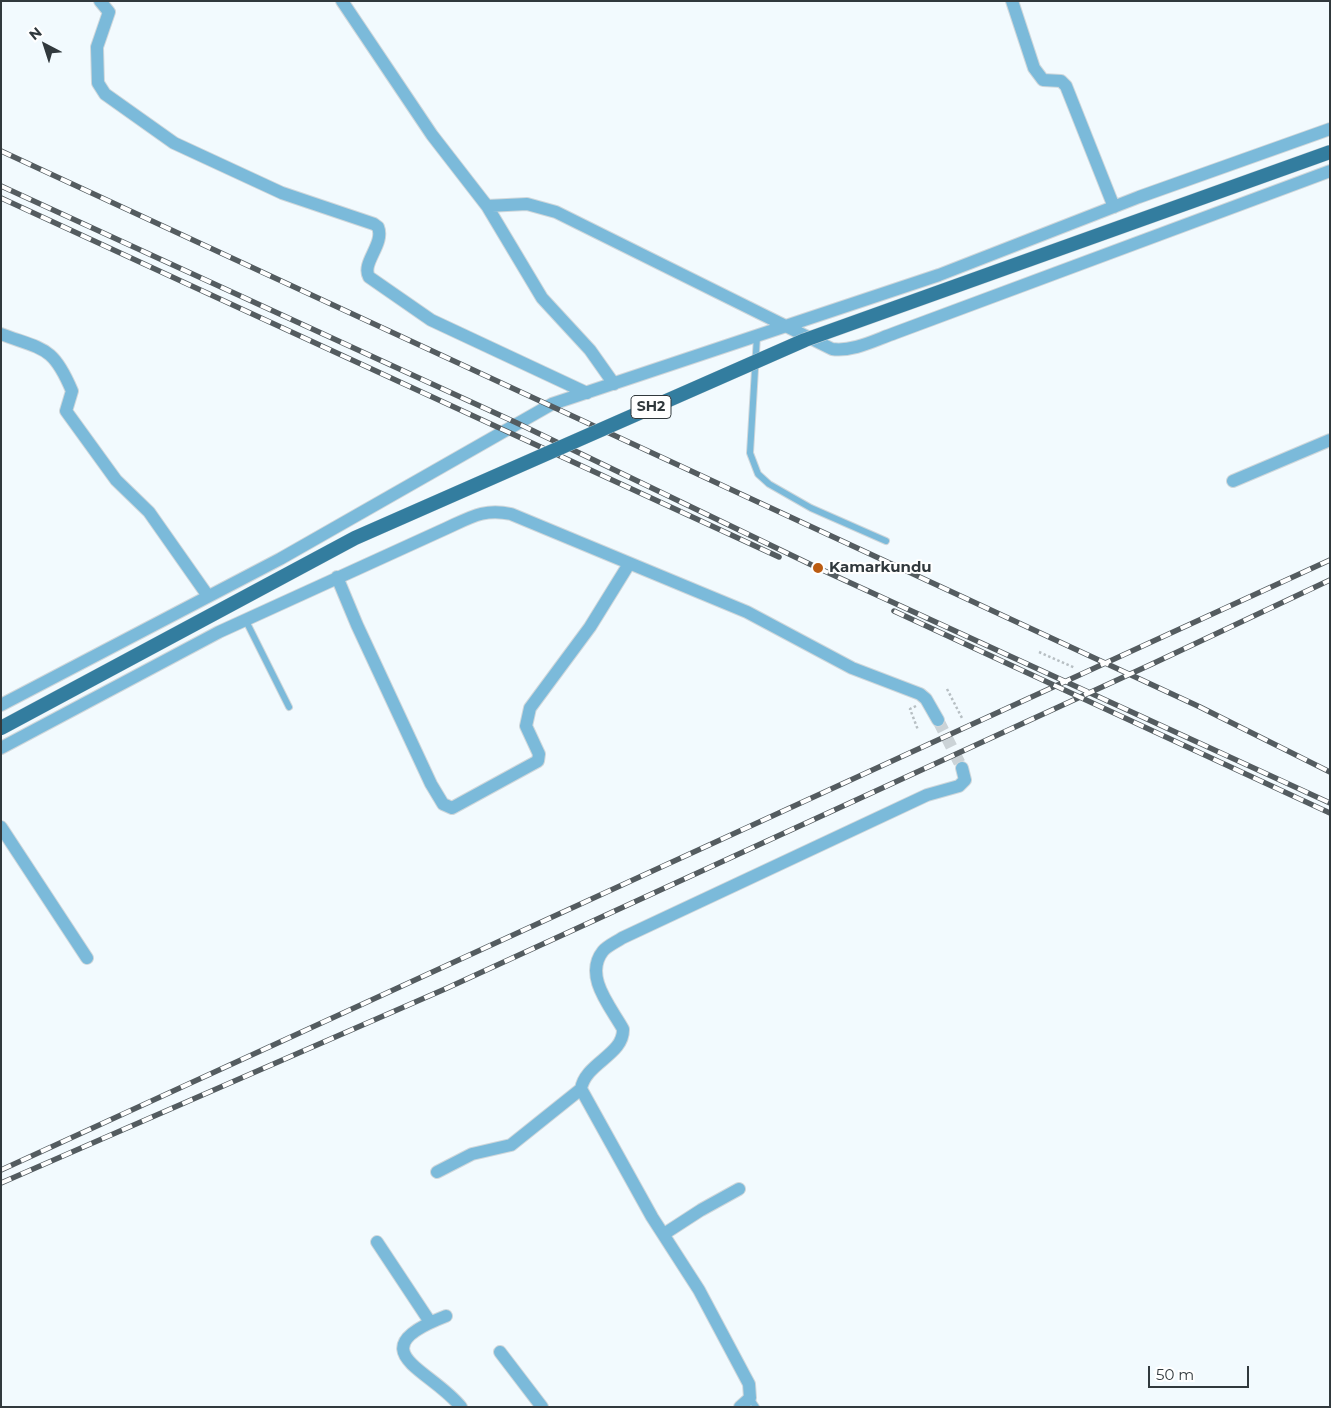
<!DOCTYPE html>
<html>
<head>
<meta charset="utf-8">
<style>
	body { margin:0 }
	#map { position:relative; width:1331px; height:1408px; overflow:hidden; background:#f2fafe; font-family:Montserrat,sans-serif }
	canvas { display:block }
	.frame { position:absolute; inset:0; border:2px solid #31393d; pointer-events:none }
	.north { position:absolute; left:20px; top:20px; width:50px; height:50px; -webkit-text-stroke:4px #fff; paint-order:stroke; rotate:320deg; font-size:14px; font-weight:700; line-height:20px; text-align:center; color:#31393d }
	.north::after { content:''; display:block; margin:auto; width:18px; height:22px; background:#31393d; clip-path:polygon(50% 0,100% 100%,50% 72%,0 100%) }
	.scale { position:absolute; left:1148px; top:1366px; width:101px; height:22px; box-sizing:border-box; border:2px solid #31393d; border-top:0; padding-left:6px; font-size:15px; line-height:18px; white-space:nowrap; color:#31393d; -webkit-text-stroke:4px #fff; paint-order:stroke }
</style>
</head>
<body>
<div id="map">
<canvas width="1331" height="1408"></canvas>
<div class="frame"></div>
<div class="north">N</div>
<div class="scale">50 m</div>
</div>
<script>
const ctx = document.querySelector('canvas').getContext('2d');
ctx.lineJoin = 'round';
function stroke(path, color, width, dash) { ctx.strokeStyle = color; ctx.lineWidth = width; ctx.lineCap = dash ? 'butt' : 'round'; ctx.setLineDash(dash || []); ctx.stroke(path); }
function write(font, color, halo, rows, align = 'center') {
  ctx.font = font + ' Montserrat,sans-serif'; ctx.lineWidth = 4; ctx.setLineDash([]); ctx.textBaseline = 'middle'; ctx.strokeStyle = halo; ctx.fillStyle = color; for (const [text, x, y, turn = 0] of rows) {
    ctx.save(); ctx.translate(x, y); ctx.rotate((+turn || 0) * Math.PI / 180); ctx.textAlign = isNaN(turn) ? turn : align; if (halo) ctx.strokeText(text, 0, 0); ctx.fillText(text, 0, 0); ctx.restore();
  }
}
stroke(new Path2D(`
	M938,720L962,768`), '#cbd3d7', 12, [12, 6]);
const service = new Path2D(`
	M757,336L750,453L758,474L769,484L811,508L886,541
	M245,619L289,707
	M750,1398L756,1407`);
const minor = new Path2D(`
	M100,1L109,12L97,47L98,83L105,94L174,143L282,193L374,224L378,227C385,244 361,263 369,277L431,320L587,393
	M342,1L432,135L487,206L542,298L590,350L614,384
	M1012,1L1034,68L1043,80L1061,81L1066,86L1114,207
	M487,206L527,204L556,212L832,349C853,352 875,340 895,333L1330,171
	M1,334C44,350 53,346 72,391L66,411L116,480L149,512L208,596
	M1233,481L1330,440
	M337,577L357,625L431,784L443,804L452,808L538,761L539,754L526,726L530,708L590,627L629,564
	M1,705L280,559L552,404L939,275L1139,197L1330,129
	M1,748L219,632L447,528C471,517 485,508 511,514L747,612L852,668L920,694L926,699L938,720
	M1,827L87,958
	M437,1172L472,1154L511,1145L581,1089
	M664,1234L701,1210L739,1189
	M377,1242L430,1322
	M446,1316C356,1351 431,1369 461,1407
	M500,1352L542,1407
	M740,1407L750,1398L749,1384L699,1290L652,1217L581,1089C585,1063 624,1055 623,1029C611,1007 583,976 603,951C607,946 616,942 622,938L927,795L959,786L965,780L962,768`);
stroke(service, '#cfd7db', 8);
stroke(minor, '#cfd7db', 14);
stroke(new Path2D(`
	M1039,652L1075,668
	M947,689L963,720
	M916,706L910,709L918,730`), '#b7bfc3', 2.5, [2.5, 2.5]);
stroke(service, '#7bbada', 6);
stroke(minor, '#7bbada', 12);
const rail = new Path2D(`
	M1,151L1200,707L1330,772
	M1,186L517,423L818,568L1330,803
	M1,198L779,557
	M894,611L1330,813
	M1,1170L1330,560
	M1,1183L445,989L1152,664L1330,580`);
stroke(rail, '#545c60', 5.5);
stroke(rail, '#fff', 4, [11]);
const primaryBridge = new Path2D(`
	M1,728L355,538L805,340L1330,152`);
stroke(primaryBridge, '#cfd7db', 15, []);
stroke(primaryBridge, '#337d9f', 14);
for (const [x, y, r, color] of [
	[818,568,6,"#bb5c12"]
]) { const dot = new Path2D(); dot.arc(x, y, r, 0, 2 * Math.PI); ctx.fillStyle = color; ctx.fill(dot); stroke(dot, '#fff', 2); }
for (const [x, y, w] of [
	[651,407,40]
]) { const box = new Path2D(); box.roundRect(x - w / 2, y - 11.5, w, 23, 4); ctx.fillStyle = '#fff'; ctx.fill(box); stroke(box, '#31393d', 1); }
write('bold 14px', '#31393d', null, [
	["SH2",651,407]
]);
write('bold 15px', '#31393d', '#fff', [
	["Kamarkundu",829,568]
], 'left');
</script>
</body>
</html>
